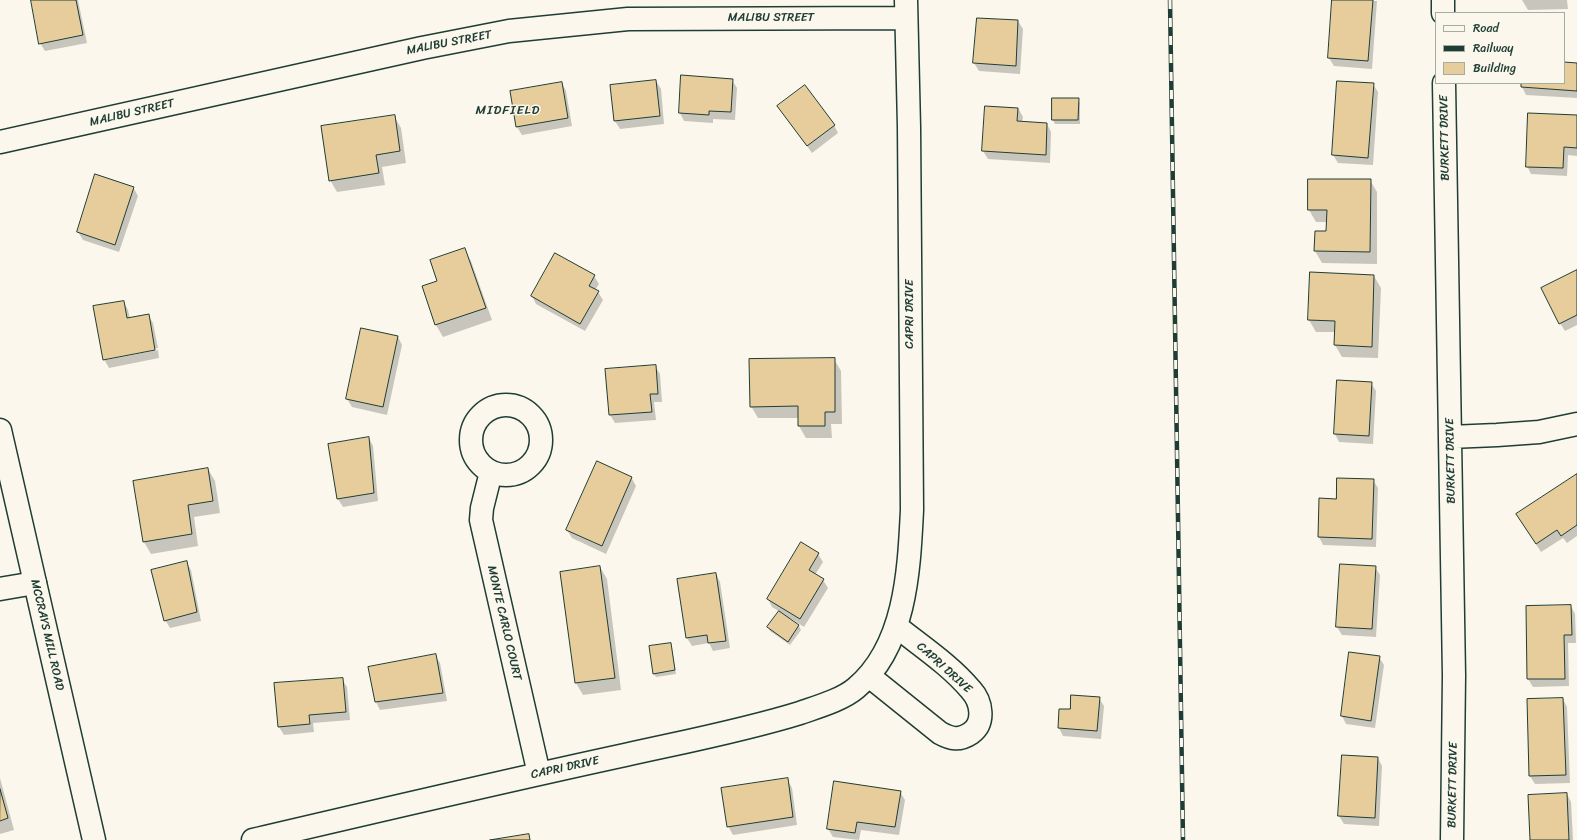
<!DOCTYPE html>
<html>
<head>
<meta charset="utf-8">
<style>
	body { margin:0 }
	#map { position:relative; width:1577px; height:840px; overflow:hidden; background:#fbf7ec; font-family:Sriracha,sans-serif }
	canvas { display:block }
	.legend { position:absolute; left:1435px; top:12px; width:130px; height:72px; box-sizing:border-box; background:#fbf7ec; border:1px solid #a3ada2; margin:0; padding:5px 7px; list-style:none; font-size:12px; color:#1f3d34 }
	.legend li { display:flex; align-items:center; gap:8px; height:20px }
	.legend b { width:20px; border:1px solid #a3ada2 }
</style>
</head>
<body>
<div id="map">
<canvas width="1577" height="840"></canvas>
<ul class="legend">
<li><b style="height:5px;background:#fbf7ec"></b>Road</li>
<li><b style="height:5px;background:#1f3d34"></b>Railway</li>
<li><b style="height:11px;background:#e7cd9c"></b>Building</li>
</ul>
</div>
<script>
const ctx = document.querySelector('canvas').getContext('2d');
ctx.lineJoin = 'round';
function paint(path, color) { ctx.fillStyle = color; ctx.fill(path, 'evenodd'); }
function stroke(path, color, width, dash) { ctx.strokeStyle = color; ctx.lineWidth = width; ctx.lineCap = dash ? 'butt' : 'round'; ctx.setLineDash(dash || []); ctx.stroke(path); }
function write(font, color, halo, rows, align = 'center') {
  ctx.font = font + ' Sriracha,sans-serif'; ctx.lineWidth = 3; ctx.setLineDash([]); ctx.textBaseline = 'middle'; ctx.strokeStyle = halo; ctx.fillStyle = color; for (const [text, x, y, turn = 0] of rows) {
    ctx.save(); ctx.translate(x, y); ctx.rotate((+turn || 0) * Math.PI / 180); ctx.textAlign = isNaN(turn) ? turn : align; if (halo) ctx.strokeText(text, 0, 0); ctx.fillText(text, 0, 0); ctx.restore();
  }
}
paint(new Path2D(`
	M32,0H78L87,43L45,51L40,43Z
	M1333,0L1377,1L1372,69L1334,66L1329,58Z
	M1522,0H1567L1568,9L1528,10Z
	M1018,21L1023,29L1020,74L979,71L974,63Z
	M1564,30L1565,32L1564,51Z
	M1564,63L1577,64V98L1526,95L1522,87V83H1564Z
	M732,80L737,88L735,120L713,119V123L684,121L680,113Z
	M656,81L661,89L664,124L620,129L615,121Z
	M562,83L566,91L572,126L522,135L517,127Z
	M1373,84L1378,92L1373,165L1338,163L1333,155Z
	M1078,99L1080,103V124H1055L1053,120Z
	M778,106L834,125L838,133L812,153Z
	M1018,108L1023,117L1022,122L1047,124L1051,132L1050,163L988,159L983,151Z
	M394,116L401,128L406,163L382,167L385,185L337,192L330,180Z
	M1577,116V156L1568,155L1567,176L1531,174L1527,166Z
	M1370,180L1377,192V264L1322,263L1315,251L1316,232H1327L1328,222H1316L1309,210Z
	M133,187L138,196L119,252L83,240L78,232Z
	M464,249L471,261L492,320L443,337L436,325L423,287L438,282Z
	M1577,272V325L1565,331L1560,323Z
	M594,276L599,284L595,290L598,292L603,300L585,331L536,304L532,296Z
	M1374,276L1381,288L1378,358L1342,357L1335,345L1336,332H1316L1309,320Z
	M124,302L128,310L130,319L148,315L153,323L158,348L106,358V360L158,350L159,358L109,368L104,359Z
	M362,329L398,337L402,345L387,415L352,407L347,399Z
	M834,359L841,371L842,424H831L832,438H806L799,426V418H758L751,406Z
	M655,366L660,374L662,402H654L656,420L615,423L610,415L606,370Z
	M1371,383L1376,391L1373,444L1339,442L1335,434Z
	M369,438L373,446L378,501L343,507L338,499Z
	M208,469L215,481L220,513L194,517L198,546L151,554L144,542Z
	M1577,475V536L1567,543L1563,538L1541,552L1522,523Z
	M631,477L636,486L606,554L572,538L567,530Z
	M1373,480L1378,488L1376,547L1323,545L1319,537L1337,500Z
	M818,554L823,562L815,575L823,580L828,588L804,627L790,618L789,619L799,626L801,630L790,645L770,631L768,627L780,612L772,607L768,599Z
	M186,562L191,570L201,621L170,628L165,620Z
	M600,567L607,579L621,690L583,695L576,683L561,573Z
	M1375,567L1380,575L1376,637L1342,635L1337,627Z
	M716,574L720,582L730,648L713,651L709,643L692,646L687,638Z
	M1571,606L1575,614L1576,643H1568L1569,686L1533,687L1528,679L1527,607Z
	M670,644L672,648L676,674L656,677L654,674Z
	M1350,653L1379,657L1384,665L1375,728L1346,724L1342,716Z
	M435,655L440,663L447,701L380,710L376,702L369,668Z
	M342,679L347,687L350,720L313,723L314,732L284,735L279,727Z
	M1099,698L1104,706L1101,739L1063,736L1059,728Z
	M1563,699L1567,707L1570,783L1535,784L1530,776L1528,700Z
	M1378,758L1382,766L1379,826L1344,824L1339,816Z
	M0,778L14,830L0,834Z
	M787,779L792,788L797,825L733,835L728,826Z
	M900,792L905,800L899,835L861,830L859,840L833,837L828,829Z
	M1567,794L1571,802L1573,840H1531Z`), '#0003');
const building = new Path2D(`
	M31,0H76L83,35L39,44Z
	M1332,0H1373L1368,61L1328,58Z
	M977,18L1018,20L1016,66L973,63Z
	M1564,62L1577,63V91L1521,87V83H1564Z
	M681,75L733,79L731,112L709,111V115L679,113Z
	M656,80L660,116L614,121L610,85Z
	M1337,81L1374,83L1368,158L1332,155Z
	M562,82L568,118L516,127L510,91Z
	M805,85L835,125L807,146L777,106Z
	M1052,98H1079L1078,120H1052Z
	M985,106L1018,108L1017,121L1047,123L1046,155L982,151Z
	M1528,113L1577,115V148L1564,147L1563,168L1526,167Z
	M395,115L400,151L376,155L379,173L329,181L321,126Z
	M95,174L134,187L115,245L77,232Z
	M1308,179H1371L1370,252L1314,251L1315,231H1326L1327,210H1308Z
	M465,248L486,308L435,325L422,286L437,281L430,260Z
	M555,253L595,275L589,286L599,291L580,324L531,296Z
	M1577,270V315L1559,324L1541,288Z
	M1310,272L1374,275L1372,347L1334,345L1335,321L1308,320Z
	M124,301L127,318L149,314L155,350L103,360L93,306Z
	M361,328L398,336L383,407L346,399Z
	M835,358V412H825V426H798V406L750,407L749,359Z
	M656,365L658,394H650L652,412L609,415L605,369Z
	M1337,380L1372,382L1369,436L1334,434Z
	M369,437L374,493L337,499L328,444Z
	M597,461L632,477L602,546L566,530Z
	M208,468L213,501L188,505L192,534L143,542L133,481Z
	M1577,474V525L1561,536L1557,530L1536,544L1516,514Z
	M1337,478L1374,479L1372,539L1318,537L1319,498L1336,499Z
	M801,542L819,553L809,570L824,579L800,619L767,599Z
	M187,561L197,612L164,621L151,570Z
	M1340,564L1376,566L1372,629L1336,627Z
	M600,566L615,678L575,683L560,572Z
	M716,573L726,641L708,643L707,635L686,638L677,579Z
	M1571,605L1572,635H1564L1565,679H1527L1526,606Z
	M779,611L799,625L788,642L767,627Z
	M671,643L675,670L653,674L649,646Z
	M1349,652L1380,656L1371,721L1341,716Z
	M436,654L443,693L375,702L368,667Z
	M343,678L346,712L309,715L310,724L278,727L274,683Z
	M1071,695L1100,697L1097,731L1058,728L1059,709H1070Z
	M1563,698L1566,775L1529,776L1527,699Z
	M1342,755L1378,757L1375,818L1338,816Z
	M788,778L793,817L727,827L721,788Z
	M834,781L901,791L895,827L857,822L855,833L827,829Z
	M0,789L8,818L0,821Z
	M1567,793L1569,840H1530L1528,795Z
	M529,834L530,840H490Z`);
paint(building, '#e7cd9c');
stroke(building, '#1f3d34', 1);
const street = new Path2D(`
	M1443,0V13
	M1444,83L1454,676L1452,840
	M0,142L422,48L509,31L628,19L906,18
	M471 440a35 35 0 1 1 70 0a35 35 0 1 1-70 0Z
	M1450,437L1497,435L1539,432L1577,424
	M491,472L482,508L481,520L539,774
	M0,589L35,583
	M869,676L940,733C951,739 959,741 971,733C985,723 982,702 971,690C950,665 921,646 896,626
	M253,840C377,811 500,782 625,755C683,742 742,731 800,713C817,707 842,700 856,688C906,646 909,570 912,510L909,127L906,0`);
const secondary = new Path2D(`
	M0,430L94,840`);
stroke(street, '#1f3d34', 25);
stroke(secondary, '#1f3d34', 25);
stroke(street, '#fbf7ec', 22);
stroke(secondary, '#fbf7ec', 22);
const rail = new Path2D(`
	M1170,0L1183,840`);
stroke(rail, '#1f3d34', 4.5);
stroke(rail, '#fbf7ec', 3, [9]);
write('12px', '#1f3d34', '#fbf7ec', [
	["MALIBU STREET",771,18],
	["MALIBU STREET",449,43,-11],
	["MALIBU STREET",132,113,-13],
	["BURKETT DRIVE",1445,138,-91],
	["CAPRI DRIVE",910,314,-90],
	["BURKETT DRIVE",1451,461,-91],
	["MONTE CARLO COURT",504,623,77],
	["MCCRAYS MILL ROAD",47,635,77],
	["CAPRI DRIVE",944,668,42],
	["CAPRI DRIVE",565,768,-12],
	["BURKETT DRIVE",1453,785,-89]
]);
ctx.letterSpacing = '1px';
write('13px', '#1f3d34', '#fbf7ec', [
	["MIDFIELD",508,111]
]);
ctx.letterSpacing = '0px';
</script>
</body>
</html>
